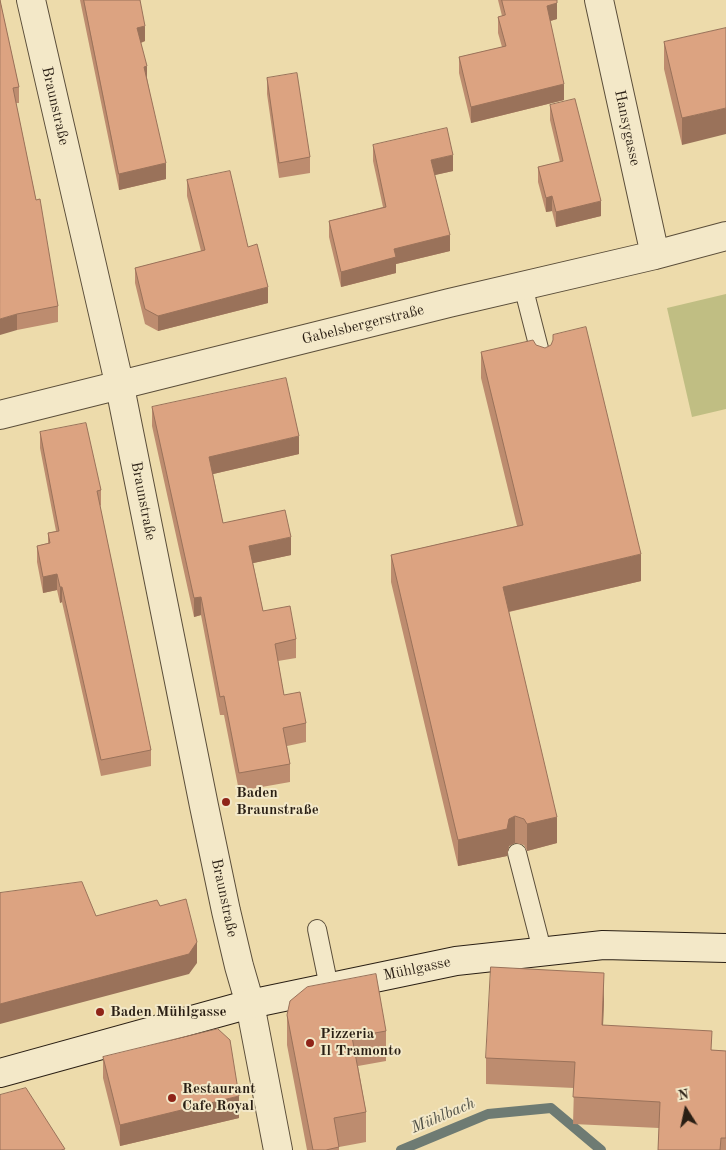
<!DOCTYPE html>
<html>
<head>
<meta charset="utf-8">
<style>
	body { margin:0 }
	#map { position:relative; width:726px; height:1150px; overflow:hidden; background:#eddbab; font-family:"Old Standard TT",serif }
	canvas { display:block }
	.north { position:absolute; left:661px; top:1085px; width:50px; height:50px; -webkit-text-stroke:4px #f3e8c8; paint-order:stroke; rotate:350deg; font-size:14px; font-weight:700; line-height:20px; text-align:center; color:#2a1f14 }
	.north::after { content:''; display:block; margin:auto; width:18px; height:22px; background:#2a1f14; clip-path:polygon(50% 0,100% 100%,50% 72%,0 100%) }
</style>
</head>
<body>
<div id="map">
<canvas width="726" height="1150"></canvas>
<div class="north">N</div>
</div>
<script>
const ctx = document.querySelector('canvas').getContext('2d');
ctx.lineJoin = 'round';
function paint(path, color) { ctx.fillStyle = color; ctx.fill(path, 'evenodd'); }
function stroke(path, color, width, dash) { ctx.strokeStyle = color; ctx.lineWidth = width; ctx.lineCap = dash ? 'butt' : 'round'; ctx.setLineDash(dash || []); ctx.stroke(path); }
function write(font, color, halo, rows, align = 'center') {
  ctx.font = font + ' "Old Standard TT",serif'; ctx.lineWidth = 4; ctx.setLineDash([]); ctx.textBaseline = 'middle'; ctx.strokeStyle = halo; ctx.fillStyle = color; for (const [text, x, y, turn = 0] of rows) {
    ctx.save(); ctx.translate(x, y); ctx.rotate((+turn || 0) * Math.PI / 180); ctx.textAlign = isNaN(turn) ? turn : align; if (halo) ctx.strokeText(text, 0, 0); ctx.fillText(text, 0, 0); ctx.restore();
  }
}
paint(new Path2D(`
	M726,294V409L692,417L667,308Z`), '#c0be83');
stroke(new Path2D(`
	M401,1150L488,1114L551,1108L601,1150`), '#6e7b73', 10);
const lane = new Path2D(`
	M523,286L543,364
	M517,853L542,950
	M317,929L329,987`);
const street = new Path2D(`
	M31,0L120,387L204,806L226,911L239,966L250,1004L278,1150
	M599,0L655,255
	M0,415L449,303L655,255L726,236`);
const secondary = new Path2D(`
	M0,1073L250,1004L456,961L603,945L726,948`);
stroke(lane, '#5b4e3a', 20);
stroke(street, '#5b4e3a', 30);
stroke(secondary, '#2a1f14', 30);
stroke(lane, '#f3e8c8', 18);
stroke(street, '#f3e8c8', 28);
stroke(secondary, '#f3e8c8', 28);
paint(new Path2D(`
	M0,0L19,87V103H16L58,306V322L17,330Z
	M80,0H140L145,41L141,43L147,78L166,179L119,190Z
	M498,0H557V19L550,21L564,100L471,123L459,73V57L502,47L498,33V17L502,16Z
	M726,28L682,145L664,69V42Z
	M267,78L310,157V173L279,178L267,94Z
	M550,105L601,216L556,227L552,211L546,212L538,182V167L560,162L550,120Z
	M373,145L453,171L434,175L450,251L396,264V273L341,287L329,237V221L383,207L373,161Z
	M187,180L248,247L268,303L158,331L145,324L135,283V268L201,251L187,196Z
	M481,352L641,581L509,612L557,843L527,851L524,845L515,843L509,846L507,856L458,866L391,582V555L517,526L481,378Z
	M152,407L299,454L213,474L223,523L291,555L253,563L263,611L296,639V658L278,661L284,695L306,723V742L287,746L290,764V782L239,791L224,715H220L201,615L194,617L152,426Z
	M40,432L101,490V505L100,506L151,750V766L101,776L62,602L60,603L57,590L43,593L37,562V546L48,543V533L56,531L40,448Z
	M604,1000L603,1025L712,1050L726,1051V1150H658L659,1128L573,1124L574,1088L486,1084V1058Z
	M287,1015L386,1031V1061L358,1066L366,1112V1142L339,1147V1150H307L287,1045Z
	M103,1057L239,1118L120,1146L103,1078Z`), '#bd8c6f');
paint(new Path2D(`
	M557,3V19L547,22V6Z
	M145,26V41L137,44V28Z
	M147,66V82L144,67Z
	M564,84V100L471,123V107Z
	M726,108V134L682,145V118Z
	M453,155V171L431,176V160Z
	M166,163V179L119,190V174Z
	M552,196V211L546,212V198Z
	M601,201V216L556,227V212Z
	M450,235V251L396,264V273L341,287V272L394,249Z
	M268,287V303L158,331V316Z
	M17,314V330L0,335V319Z
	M299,436V454L209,475V457Z
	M291,537V555L249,564V546Z
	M641,554V581L503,613V587Z
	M57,574V590L43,593V577Z
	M60,587H62V602L60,603Z
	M201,597V615L194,617V598Z
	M515,816V843L509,846L507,856L458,866V840L509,819Z
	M557,817V843L527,851V824Z
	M197,942V963L189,974L0,1024V1004Z
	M604,973V1000L602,1051V1025Z
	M239,1096V1118L120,1146V1125Z`), '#9a725a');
const building = new Path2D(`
	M0,0L19,87L13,88L36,200L40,199L58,306L17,314L0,319Z
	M84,0H140L145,26L137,28L147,66L144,67L166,163L119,174Z
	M502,0H557V3L547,6L564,84L471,107L459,57L506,46L498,17L505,15Z
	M726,28V108L682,118L664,42Z
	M297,73L310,157L279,163L267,78Z
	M575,99L601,201L556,212L552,196L546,198L538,167L563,161L550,105Z
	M447,128L453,155L431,160L450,235L394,249L396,257L341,272L329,221L386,207L373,145Z
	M230,171L248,247L257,244L268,287L158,316L145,309L135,268L205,250L187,180Z
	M586,327L641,554L503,587L557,817L527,824L524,819L515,816L509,819L507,829L458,840L391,555L523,525L481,352L533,340L536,345L545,348L551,345L553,340V335Z
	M286,378L299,436L209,457L223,523L285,510L291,537L249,546L263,611L290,606L296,639L275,644L284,695L300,692L306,723L283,728L290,764L239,773L224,696L220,697L201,597L194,598L152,407Z
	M86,423L101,490L97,491L151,750L101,760L62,587H60L57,574L43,577L37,546L50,543L48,533L59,531L40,432Z
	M82,882L96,916L157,900L160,906L186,899L197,942L189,954L0,1004V893Z
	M491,967L604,973L602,1025L712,1031L711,1050L726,1051V1138H721L720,1150H658L660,1102L573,1097L575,1062L486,1058Z
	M376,974L386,1031L352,1037L366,1112L334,1118L339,1147L326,1150H313L287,1015L290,1001L307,987Z
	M218,1029L230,1040L239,1096L120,1125L103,1057Z
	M26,1088L65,1149L61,1150H0V1095Z`);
paint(building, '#dca381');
stroke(building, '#9a725a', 1);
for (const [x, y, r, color] of [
	[226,802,5,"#8f2418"],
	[100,1012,5,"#8f2418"],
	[310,1043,5,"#8f2418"],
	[172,1098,5,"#8f2418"]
]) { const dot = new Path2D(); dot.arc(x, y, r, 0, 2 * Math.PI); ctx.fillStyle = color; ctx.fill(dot); stroke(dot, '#f3e8c8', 2); }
write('15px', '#2a1f14', '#f3e8c8', [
	["Braunstraße",55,106,77],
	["Hansygasse",627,128,78],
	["Gabelsbergerstraße",363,325,-14],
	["Braunstraße",143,501,79],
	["Braunstraße",224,898,78],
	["Mühlgasse",417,969,-12]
]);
write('bold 15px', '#2a1f14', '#f3e8c8', [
	["Baden",236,793],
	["Braunstraße",236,810],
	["Baden Mühlgasse",110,1012],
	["Pizzeria",320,1034],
	["Il Tramonto",320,1051],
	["Restaurant",182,1089],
	["Cafe Royal",182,1106]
], 'left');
write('italic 16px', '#4c4d44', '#f3e8c8', [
	["Mühlbach",443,1116,-23]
]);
</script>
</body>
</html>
